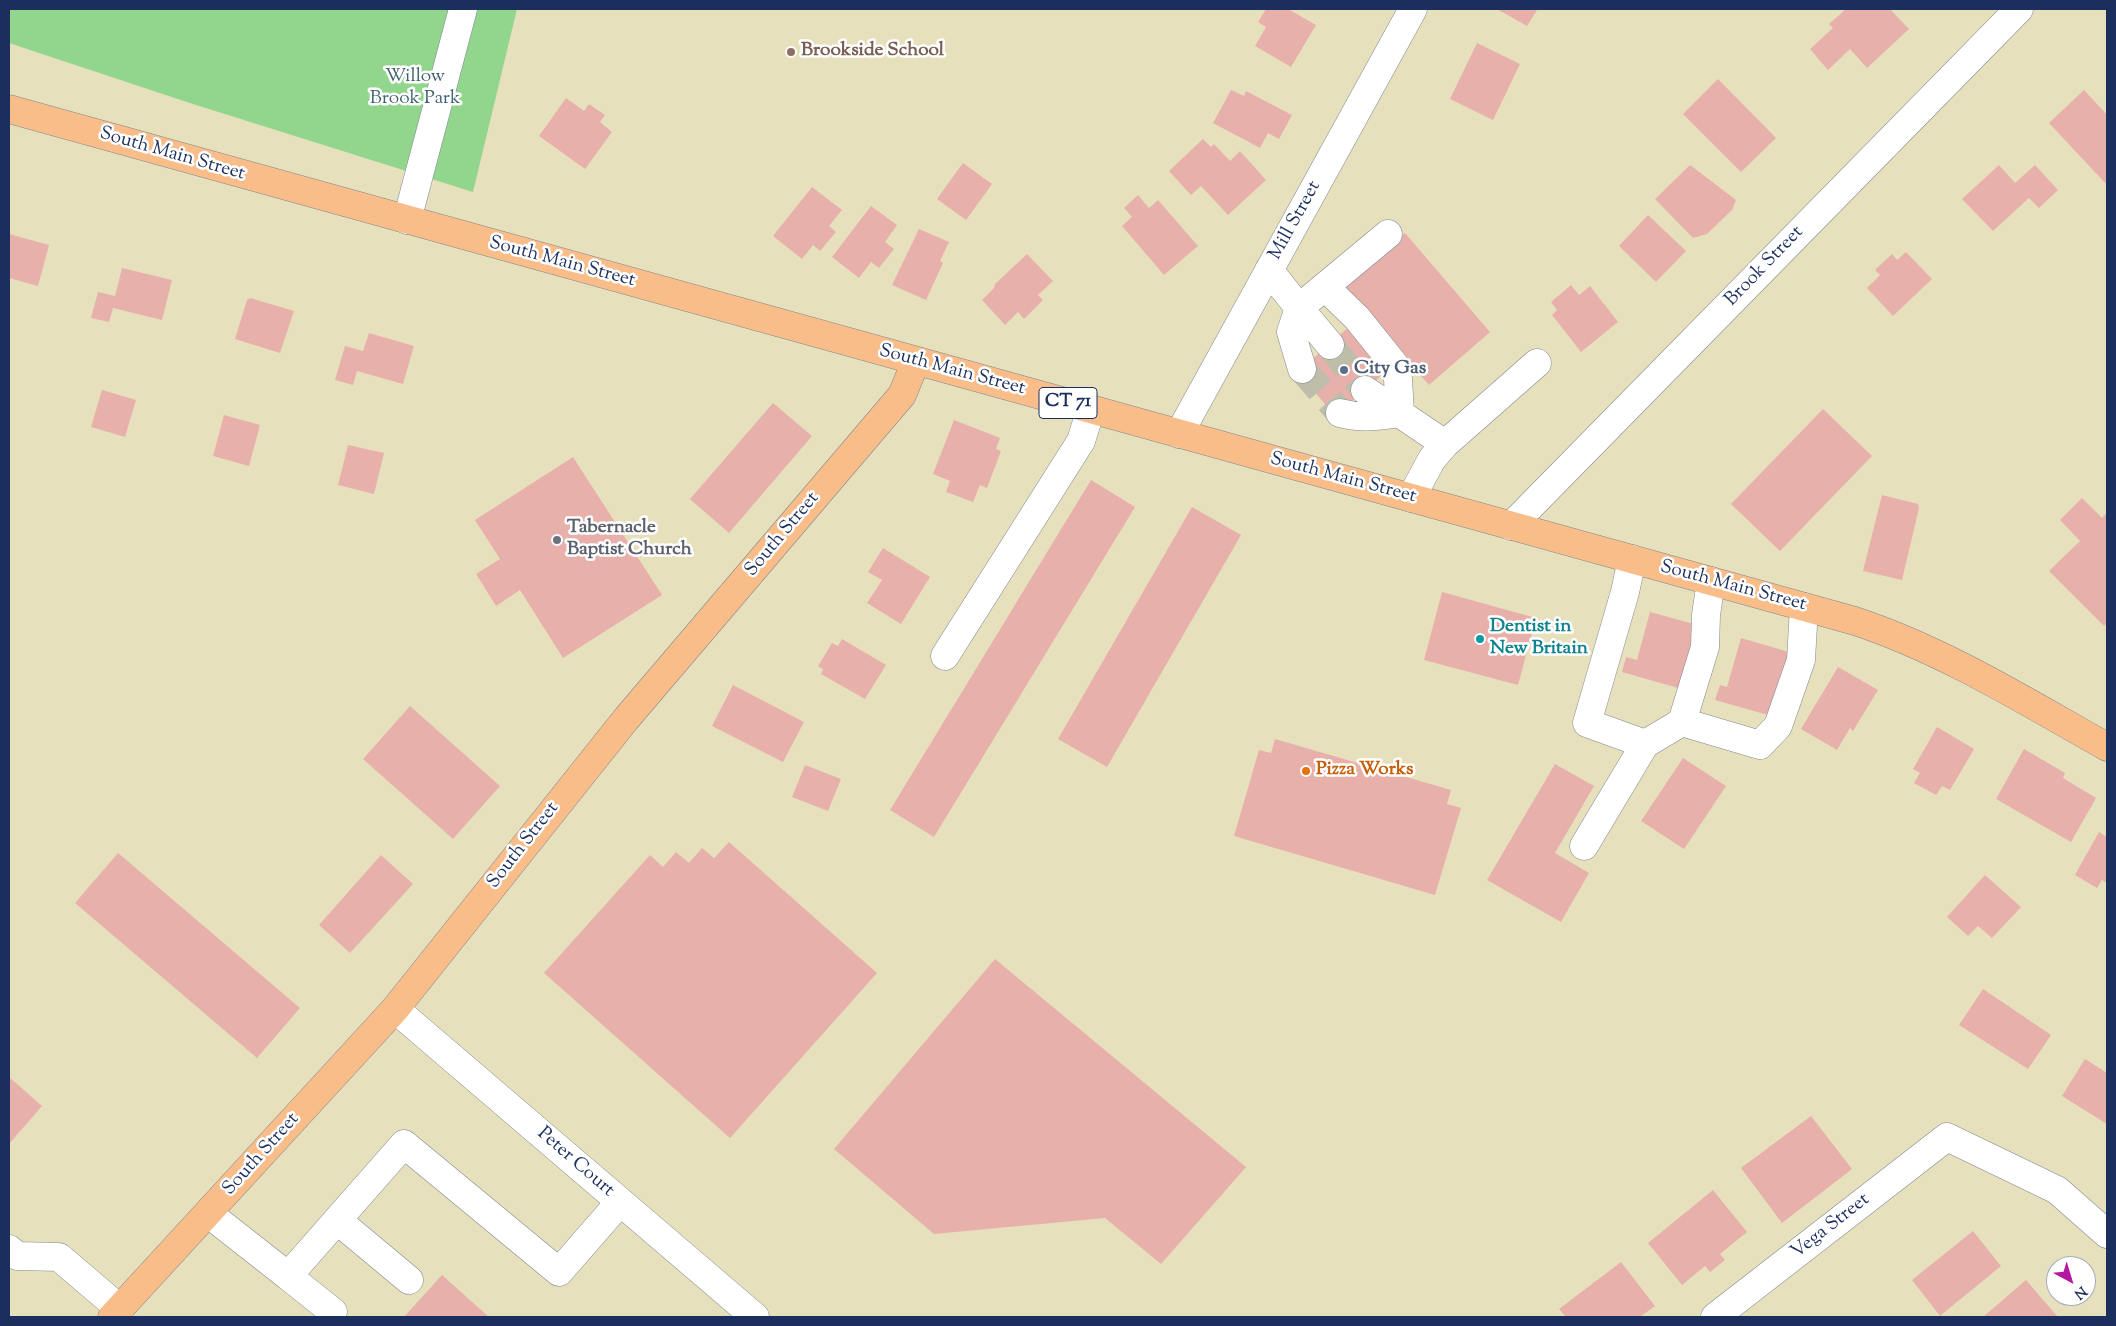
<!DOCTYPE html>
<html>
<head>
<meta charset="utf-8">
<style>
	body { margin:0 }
	#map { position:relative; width:2116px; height:1326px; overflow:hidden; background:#e7e0bd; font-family:"Sorts Mill Goudy",serif }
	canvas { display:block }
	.frame { position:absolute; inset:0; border:10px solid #1b2f5e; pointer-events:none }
	.north { position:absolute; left:2046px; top:1256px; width:50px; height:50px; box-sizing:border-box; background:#fff; border:1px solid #a4acbf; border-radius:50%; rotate:141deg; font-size:14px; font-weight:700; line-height:20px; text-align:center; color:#1b2f5e }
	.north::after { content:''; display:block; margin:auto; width:18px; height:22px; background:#b5179e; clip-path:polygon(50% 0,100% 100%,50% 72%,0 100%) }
</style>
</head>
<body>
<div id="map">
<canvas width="2116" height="1326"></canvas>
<div class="frame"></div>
<div class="north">N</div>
</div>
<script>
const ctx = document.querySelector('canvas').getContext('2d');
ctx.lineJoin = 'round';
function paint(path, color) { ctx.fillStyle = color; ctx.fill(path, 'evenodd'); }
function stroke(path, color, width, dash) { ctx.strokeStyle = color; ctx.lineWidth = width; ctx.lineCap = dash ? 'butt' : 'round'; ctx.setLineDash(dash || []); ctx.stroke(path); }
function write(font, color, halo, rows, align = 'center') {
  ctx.font = font + ' "Sorts Mill Goudy",serif'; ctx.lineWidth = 5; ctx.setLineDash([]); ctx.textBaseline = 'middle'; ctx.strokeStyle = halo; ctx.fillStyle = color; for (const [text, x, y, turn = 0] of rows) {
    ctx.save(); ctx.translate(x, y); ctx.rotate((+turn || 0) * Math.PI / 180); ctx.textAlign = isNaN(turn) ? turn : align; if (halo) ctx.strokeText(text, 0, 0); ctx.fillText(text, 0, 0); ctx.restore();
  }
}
paint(new Path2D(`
	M9,9H517L473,192L193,104L9,43Z`), '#92d58d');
paint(new Path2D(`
	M1266,9H1288L1316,25L1291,67L1255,46L1266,27L1258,22Z
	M1497,9H1535L1537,10L1527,26Z
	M1846,9H1890L1909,29L1867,68L1850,49L1828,70L1810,49L1833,28L1829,24Z
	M1477,43L1520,64L1493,120L1450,99Z
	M1718,79L1776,138L1741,172L1683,114Z
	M1231,90L1244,96L1246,91L1292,115L1279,139L1268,133L1260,148L1213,123Z
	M2084,90L2107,115V185L2049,123Z
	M566,98L584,111L589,104L605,115L600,122L612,132L585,169L539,136Z
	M1203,139L1211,147L1214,144L1230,161L1240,151L1266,180L1228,215L1201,186L1191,195L1169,171Z
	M963,163L992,184L966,220L937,199Z
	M1690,165L1736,200L1732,210L1707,234L1693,238L1655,199Z
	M1999,165L2015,183L2035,165L2058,190L2039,208L2029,198L1993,231L1962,199Z
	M812,187L842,210L829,226L836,232L820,251L813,245L802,259L773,236Z
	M1138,195L1149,208L1158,200L1198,246L1164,275L1122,226L1132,217L1124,208Z
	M871,206L897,225L885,242L894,249L879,268L871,262L859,278L832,257Z
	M1648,215L1686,251L1656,282L1619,246Z
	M919,229L949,242L940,261L943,263L926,300L892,285Z
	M1405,233L1490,332L1429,385L1343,286Z
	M9,234L49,245L38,286L9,278Z
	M1906,252L1932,279L1893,316L1867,288L1880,275L1875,270L1892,254L1897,260Z
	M1027,254L1053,281L1038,295L1043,300L1024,319L1018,312L1005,325L982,300L994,288L995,284Z
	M122,268L172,280L162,320L113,308L109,322L91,318L98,292L115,296Z
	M1571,285L1579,295L1590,286L1618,322L1581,352L1552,315L1557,310L1551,302Z
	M250,298L294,311L280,353L235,339L247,300Z
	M1352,324L1390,368L1335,416L1298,372Z
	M369,333L414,346L403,384L357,371L353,385L335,380L345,346L363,351Z
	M102,390L136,400L125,437L91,427Z
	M773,403L812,436L729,533L690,499Z
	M1823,409L1872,456L1780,551L1731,504Z
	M224,415L260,425L249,466L213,456Z
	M954,420L1000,438L996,449L1001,451L987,488L980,485L973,502L946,492L950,481L933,474Z
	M348,445L384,453L374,494L338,485Z
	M573,457L662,595L563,658L520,590L496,606L476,574L500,559L475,520Z
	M1091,480L1135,507L934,837L890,810Z
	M1882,495L1918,504L1919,508L1902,580L1863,571Z
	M2082,498L2102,518L2107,512V623L2104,626L2049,571L2080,541L2060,520Z
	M1192,507L1241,535L1107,767L1058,739Z
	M883,548L930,577L901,624L867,603L882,580L868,572Z
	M1442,592L1536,618L1518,685L1424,660Z
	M1650,612L1701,626L1685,690L1622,672L1626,657L1637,660Z
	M1741,638L1796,654L1775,717L1715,700L1720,685L1727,687Z
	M842,639L886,665L865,699L821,674L823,669L818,666L832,643L838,646Z
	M1838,667L1878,690L1853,731L1850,728L1837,750L1801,729Z
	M733,685L804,722L783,762L712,726Z
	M410,706L500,786L453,839L363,759Z
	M1937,727L1974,749L1950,790L1942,786L1936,795L1914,783L1920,773L1913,769Z
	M1275,739L1451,790L1447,804L1461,808L1435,895L1234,836L1259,750L1271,753Z
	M2024,749L2065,773L2063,778L2096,798L2071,842L1996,799Z
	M1683,758L1726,786L1684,849L1641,821Z
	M1555,764L1594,786L1555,853L1589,873L1561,922L1487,880Z
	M805,765L841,779L828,811L792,797Z
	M2099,832L2107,837V883L2102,880L2097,888L2075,875Z
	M729,842L877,973L730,1138L544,973L650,855L663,867L676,852L689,863L702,848L714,858Z
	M118,853L300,1008L257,1058L75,903Z
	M381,855L413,884L350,953L319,925Z
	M1985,875L2021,907L1992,938L1978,926L1968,936L1947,917Z
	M995,959L1246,1167L1161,1264L1105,1218L934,1234L834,1149Z
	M1983,989L2051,1035L2028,1069L1959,1025Z
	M2085,1059L2107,1073V1124L2062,1096Z
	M9,1077L42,1106L9,1144Z
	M1811,1116L1852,1169L1782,1223L1741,1168Z
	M1713,1190L1747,1232L1720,1254L1725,1260L1710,1272L1705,1266L1682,1285L1648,1243Z
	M1973,1231L2001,1266L1940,1316L1912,1280Z
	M1621,1262L1655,1306L1640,1317H1566L1559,1309Z
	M442,1275L489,1317H404Z
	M2026,1280L2058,1317H1983Z`), '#e8b0ab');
stroke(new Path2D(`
	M1330,345L1365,390
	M1302,369L1340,413`), '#bebdaa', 28, [28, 14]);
const minor = new Path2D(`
	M407,220L463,9
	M1269,270L1299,308L1388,234
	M1325,287L1357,318L1394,364L1398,379L1400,413C1377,416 1362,419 1340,413
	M1299,308L1291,332L1302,369
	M1299,308L1330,345
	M1365,390L1445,444
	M1179,434L1413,9
	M1411,498L1432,459L1445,444L1537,363
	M1511,526L2019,9
	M945,656L1081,441L1091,409
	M1682,722L1705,647L1706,615L1711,581
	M1645,744L1682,722L1760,745L1778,726L1801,660L1804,607
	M1584,846L1645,744L1587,723L1625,592L1632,559
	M395,1009L755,1317
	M209,1214L288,1276L404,1144L559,1272L620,1202
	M337,1220L409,1280
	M9,1249L17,1256L59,1257L120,1309
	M288,1276L333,1312
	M1715,1317L1947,1137L2057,1190L2107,1234`);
const major = new Path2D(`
	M9,109L1855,621C1945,651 2025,701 2107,747
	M112,1317L395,1009L626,719L902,395L916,361`);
stroke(minor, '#81888e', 29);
stroke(major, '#81888e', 29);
stroke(minor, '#fff', 28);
stroke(major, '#f8bd88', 28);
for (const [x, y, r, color] of [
	[791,52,5,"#8d6e63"],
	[1344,370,5,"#5c6f8a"],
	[557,540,5,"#6b7280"],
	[1480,639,5,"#0f9aa8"],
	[1306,771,5,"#e8710a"]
]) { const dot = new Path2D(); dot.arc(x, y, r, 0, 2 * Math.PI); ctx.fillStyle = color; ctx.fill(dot); stroke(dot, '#fff', 2); }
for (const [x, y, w] of [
	[1068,403,58]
]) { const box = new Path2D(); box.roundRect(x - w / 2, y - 15.5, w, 31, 4); ctx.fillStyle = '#fff'; ctx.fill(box); stroke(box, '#1b2f5e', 1); }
write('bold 18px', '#1b2f5e', null, [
	["CT 71",1068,403]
]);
write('bold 19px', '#785e54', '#fff', [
	["Brookside School",801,52]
], 'left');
write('19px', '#3f616c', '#fff', [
	["Willow",415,78],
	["Brook Park",415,100]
]);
write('19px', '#1b2f5e', '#fff', [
	["South Main Street",172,155,16],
	["Mill Street",1296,221,-61],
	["South Main Street",562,263,15],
	["Brook Street",1765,267,-46],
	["South Main Street",952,371,15],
	["South Main Street",1343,479,15],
	["South Street",783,535,-50],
	["South Main Street",1733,587,15],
	["South Street",524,846,-52],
	["South Street",262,1155,-48],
	["Peter Court",575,1163,41],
	["Vega Street",1831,1227,-38]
]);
write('bold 19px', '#4e5e75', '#fff', [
	["City Gas",1354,370]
], 'left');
write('bold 19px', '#5b616d', '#fff', [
	["Tabernacle",567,529],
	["Baptist Church",567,551]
], 'left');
write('bold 19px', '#0d838f', '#fff', [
	["Dentist in",1490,628],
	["New Britain",1490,650]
], 'left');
write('bold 19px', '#c56008', '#fff', [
	["Pizza Works",1316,771]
], 'left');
</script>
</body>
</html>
